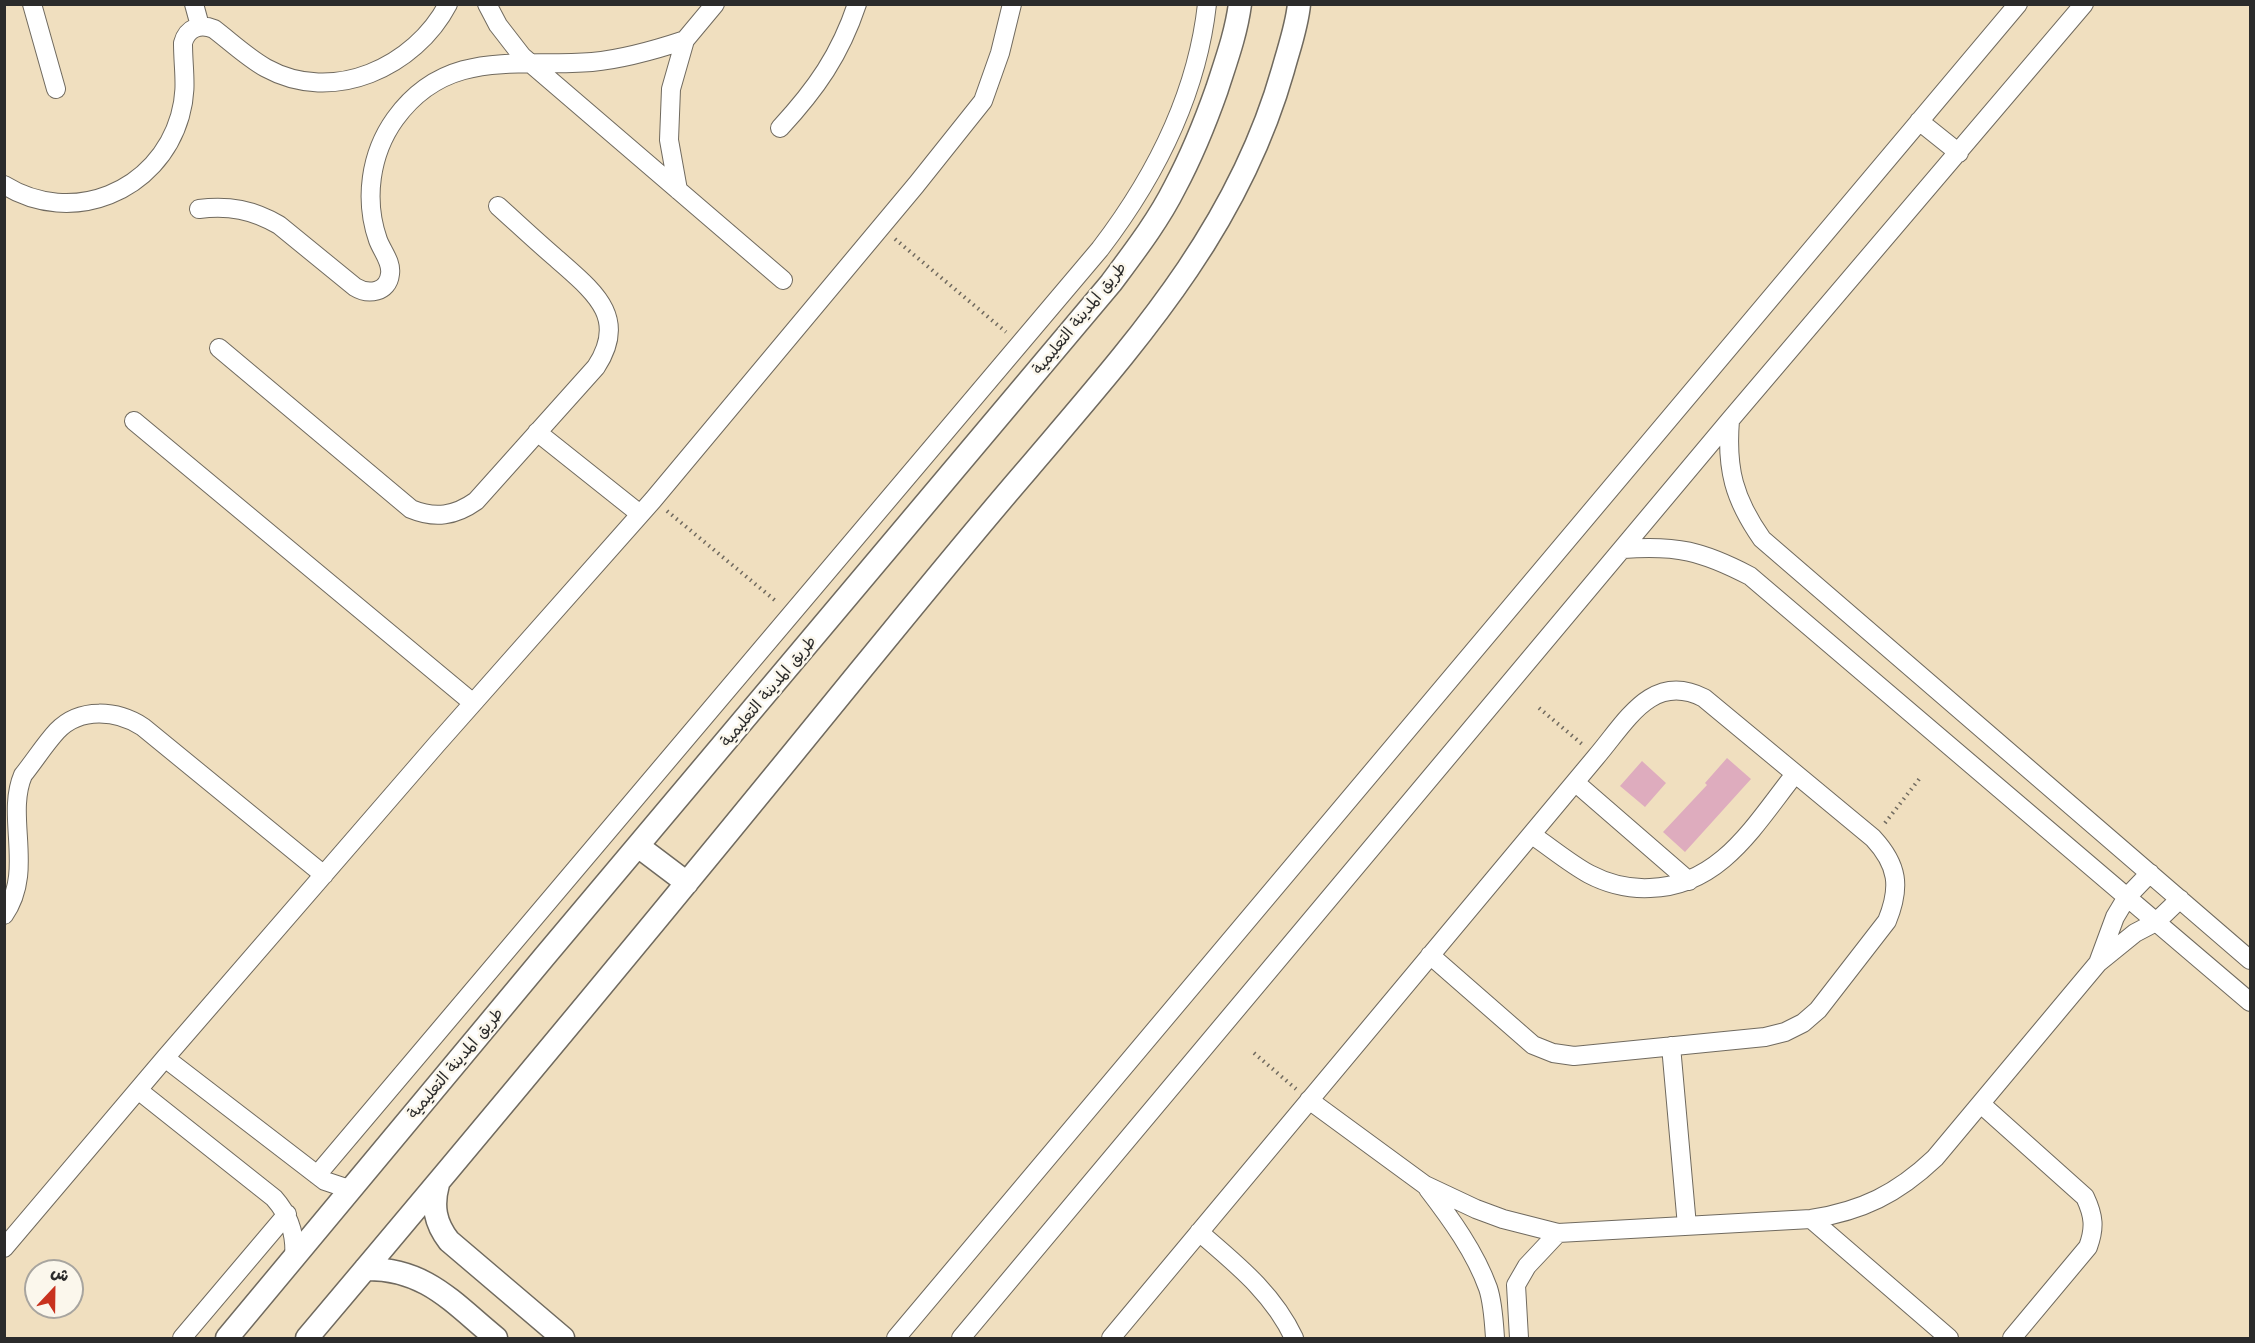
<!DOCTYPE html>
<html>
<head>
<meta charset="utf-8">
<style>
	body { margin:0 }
	#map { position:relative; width:2255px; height:1343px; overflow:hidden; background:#f0dfbf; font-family:"Shantell Sans","Playpen Sans Arabic",sans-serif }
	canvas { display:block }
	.frame { position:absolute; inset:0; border:6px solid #2b2b2b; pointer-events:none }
	.north { position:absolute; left:24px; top:1259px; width:60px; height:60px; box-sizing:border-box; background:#fbf7ec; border:2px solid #a8a59f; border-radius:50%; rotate:22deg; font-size:16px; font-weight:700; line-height:24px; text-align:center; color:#2b2b2b }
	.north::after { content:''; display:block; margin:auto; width:21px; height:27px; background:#c8321e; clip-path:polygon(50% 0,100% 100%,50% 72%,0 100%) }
</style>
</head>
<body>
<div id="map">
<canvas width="2255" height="1343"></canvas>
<div class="frame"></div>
<div class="north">ش</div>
</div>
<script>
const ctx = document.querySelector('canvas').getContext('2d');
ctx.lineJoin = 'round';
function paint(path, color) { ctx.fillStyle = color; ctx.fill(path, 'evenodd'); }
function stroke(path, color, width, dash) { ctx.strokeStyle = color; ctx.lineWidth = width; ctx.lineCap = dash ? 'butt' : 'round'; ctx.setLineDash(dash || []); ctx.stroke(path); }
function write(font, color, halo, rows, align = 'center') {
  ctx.font = font + ' "Shantell Sans","Playpen Sans Arabic",sans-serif'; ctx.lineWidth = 5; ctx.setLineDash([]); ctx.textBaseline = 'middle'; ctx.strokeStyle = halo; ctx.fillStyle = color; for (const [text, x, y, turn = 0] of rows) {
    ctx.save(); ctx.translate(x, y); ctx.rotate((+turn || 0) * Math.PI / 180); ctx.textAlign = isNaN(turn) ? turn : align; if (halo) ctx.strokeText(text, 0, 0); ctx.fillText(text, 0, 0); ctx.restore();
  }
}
paint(new Path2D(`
	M1727,758L1751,779L1685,852L1663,832L1707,785L1705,783Z
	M1642,761L1666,783L1645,807L1620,786Z`), '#deacbe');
const minor = new Path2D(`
	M32,4L56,89
	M194,4L200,26
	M487,4L498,25L522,56L783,280
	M1919,121L1959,153
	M780,128C816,89 840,55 857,4
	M4,185C72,227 158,192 180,116C188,88 183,71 183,43C187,28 200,23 214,29C231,42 248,58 266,68C333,105 415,67 448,4
	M678,190L669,140L671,89L685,40L715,4
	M199,209C229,205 253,210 279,225L355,287C368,295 388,293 390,274C392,262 382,251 378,240C364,200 370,154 395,119C447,47 518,68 592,62C624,59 655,50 685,40
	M219,348L411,509C435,519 455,516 476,501L596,367C629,317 593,291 557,259C537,242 518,224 498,206
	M1730,420C1726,469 1734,499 1762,539L2250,960
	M134,421L473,703
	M537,432L640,514
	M1623,549C1677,545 1702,551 1750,576L2250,1002
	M1576,783L1689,881
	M1532,835C1550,847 1569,863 1589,874C1608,884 1629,889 1650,888C1721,886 1755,824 1795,774
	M4,915C35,871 5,817 23,775C35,760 45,744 57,731C80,707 117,710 143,727L324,875
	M2098,963L2115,917L2127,897L2150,873
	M1671,1046L1687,1226
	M165,1058L325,1181L343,1187L353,1188
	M138,1090L274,1198C290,1216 296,1235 294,1259
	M1309,1100L1425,1185L1476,1209L1503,1219L1558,1233L1811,1219C1862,1211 1897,1194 1935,1158L2098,963L2135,933L2156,922L2180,899
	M1981,1104L2085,1197C2094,1216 2095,1228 2088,1247L2012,1338
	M317,1175L1100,249C1155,177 1197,95 1207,4
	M1428,1189C1451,1219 1475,1252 1488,1288C1493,1303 1494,1323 1495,1338
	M1811,1219L1949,1338
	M1199,1232C1236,1264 1273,1293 1294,1338
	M4,1248L165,1058L436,745L653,500L916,185L983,101L1000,53L1012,4
	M182,1338L287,1214
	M896,1338L2018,4
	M961,1338L1730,420L2084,4
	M1111,1338L1596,757C1626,722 1652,671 1704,698L1873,838C1898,865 1901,887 1887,921L1818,1010L1803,1023L1785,1032L1765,1037L1574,1056L1553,1053L1533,1045L1430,955
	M1519,1338L1516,1285L1527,1266L1558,1233`);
const tertiary = new Path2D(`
	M638,846L687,883
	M438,1184C432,1206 435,1223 449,1241L563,1338
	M365,1269C426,1268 453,1303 496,1338
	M227,1338L545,956L1111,283C1134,252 1158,221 1175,187C1192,155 1205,123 1217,89C1226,61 1236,34 1240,4
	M307,1338C493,1118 678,895 860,671C915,604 970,536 1027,470C1133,345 1237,232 1283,70C1289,48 1297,26 1299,4`);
stroke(minor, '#706a5f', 20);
stroke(tertiary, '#706a5f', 25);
stroke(new Path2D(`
	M895,239L1006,332
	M667,511L777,602
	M1539,708L1582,744
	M1885,823L1920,778
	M1254,1053L1296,1089`), '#706a5f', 4, [1.5, 4.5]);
stroke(minor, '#fff', 18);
stroke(tertiary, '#fff', 22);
write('16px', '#2b2b2b', '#fbf7ec', [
	["طريق المدينة التعليمية",1080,319,-51],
	["طريق المدينة التعليمية",769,692,-50],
	["طريق المدينة التعليمية",456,1064,-50]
]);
</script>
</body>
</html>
